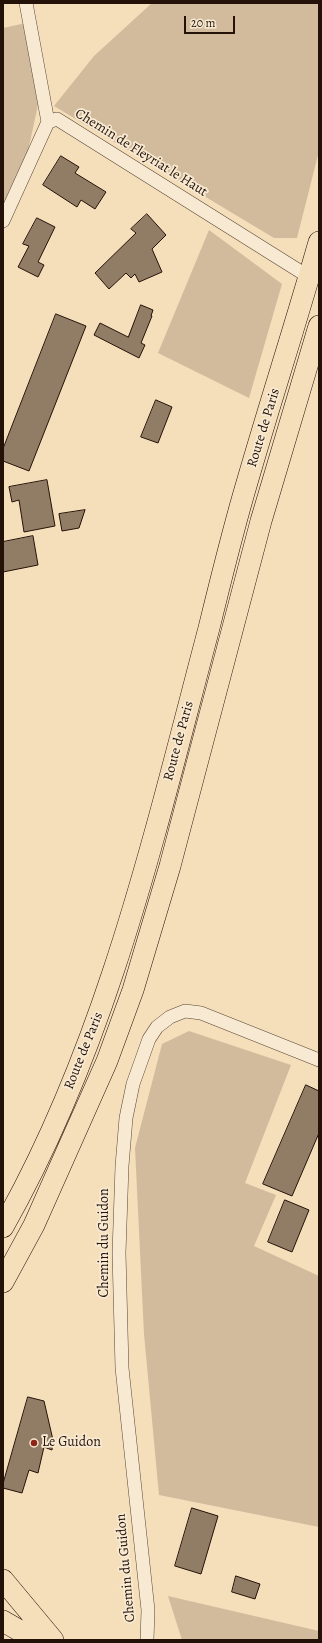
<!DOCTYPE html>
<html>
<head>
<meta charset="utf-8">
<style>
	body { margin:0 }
	#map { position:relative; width:322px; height:1643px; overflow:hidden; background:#f5deba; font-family:Alegreya,serif }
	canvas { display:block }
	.frame { position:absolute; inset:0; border:4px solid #241209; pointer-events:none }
	.scale { position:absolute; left:184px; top:16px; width:51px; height:18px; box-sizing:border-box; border:2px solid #241209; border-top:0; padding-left:5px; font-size:12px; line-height:14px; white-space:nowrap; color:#241209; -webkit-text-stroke:3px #f8ead2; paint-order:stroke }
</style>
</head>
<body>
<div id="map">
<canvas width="322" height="1643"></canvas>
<div class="frame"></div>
<div class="scale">20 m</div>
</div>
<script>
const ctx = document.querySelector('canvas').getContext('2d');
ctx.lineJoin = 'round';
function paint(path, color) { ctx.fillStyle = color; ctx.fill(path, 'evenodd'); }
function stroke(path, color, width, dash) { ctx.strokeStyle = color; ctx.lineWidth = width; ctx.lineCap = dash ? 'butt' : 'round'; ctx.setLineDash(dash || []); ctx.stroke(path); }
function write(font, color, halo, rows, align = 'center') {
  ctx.font = font + ' Alegreya,serif'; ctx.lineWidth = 3.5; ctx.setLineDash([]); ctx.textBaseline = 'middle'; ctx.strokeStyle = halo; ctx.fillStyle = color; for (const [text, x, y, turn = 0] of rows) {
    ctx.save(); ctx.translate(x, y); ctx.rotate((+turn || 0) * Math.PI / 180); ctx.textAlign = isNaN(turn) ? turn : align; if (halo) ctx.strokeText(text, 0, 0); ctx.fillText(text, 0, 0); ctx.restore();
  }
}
paint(new Path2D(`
	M152,3H319V151L297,238H274L54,106L94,56Z
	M26,23L38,105L28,151L3,204V28Z
	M209,230L282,284L249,398L158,353Z
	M189,1031L291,1065L245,1183L276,1195L254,1246L319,1276V1527L159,1495L144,1334L135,1148L162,1044Z
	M168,1596L319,1631V1640H182Z`), '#d1bb9c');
const building = new Path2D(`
	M61,156L79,167L75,173L106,192L95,209L81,200L77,207L43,185Z
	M147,214L166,235L152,249L162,272L139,282L135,274L131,278L126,273L109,289L95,273L136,233L131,229Z
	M37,218L55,227L38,262L44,265L38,277L18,267L29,246L23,244Z
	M141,305L153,310L151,316H152L141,343L145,345L139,358L94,335L100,323L128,337Z
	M56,314L86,326L29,471L3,461V449Z
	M156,400L172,407L158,443L141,437Z
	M47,480L55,526L24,532L19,500L12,502L9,487Z
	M85,510L79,528L62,531L59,514Z
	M33,536L38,565L3,572V542Z
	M306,1085L319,1091V1133L292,1196L263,1184Z
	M285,1200L309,1210L292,1252L268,1242Z
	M28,1397L44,1401L53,1440L52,1450L44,1447L38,1473L29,1470L22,1493L3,1488V1484Z
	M192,1508L218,1516L201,1574L175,1566Z
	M236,1576L260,1584L255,1599L232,1592Z`);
paint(building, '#917c65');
stroke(building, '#241209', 1);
const street = new Path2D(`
	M26,3L48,122
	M3,221L48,122L57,119L309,277
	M147,1640L148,1610L122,1368L119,1253L122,1166L126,1118L133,1084L149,1039L157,1027L170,1017L185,1011L201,1013L319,1060`);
const primary = new Path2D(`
	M3,1227C108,1042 155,832 209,628C219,587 229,547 240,507C265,418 294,330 319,242
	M3,1282L34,1225L107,1061L133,990L170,866L261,521L319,326
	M3,1580L53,1640
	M3,1621L36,1640`);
stroke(street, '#584535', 14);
stroke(primary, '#241209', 22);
stroke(street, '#f8ead2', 13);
stroke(primary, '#f5deba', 21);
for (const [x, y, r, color] of [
	[34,1443,4,"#8f2418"]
]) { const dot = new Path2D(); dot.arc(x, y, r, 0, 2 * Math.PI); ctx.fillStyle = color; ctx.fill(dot); stroke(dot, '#f8ead2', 1.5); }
write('14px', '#241209', '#f8ead2', [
	["Chemin de Fleyriat le Haut",141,153,32],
	["Route de Paris",264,428,-73],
	["Route de Paris",179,741,-75],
	["Route de Paris",84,1051,-68],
	["Chemin du Guidon",105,1243,-90],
	["Chemin du Guidon",126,1568,-95]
]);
write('14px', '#241209', '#f8ead2', [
	["Le Guidon",42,1443]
], 'left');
</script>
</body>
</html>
